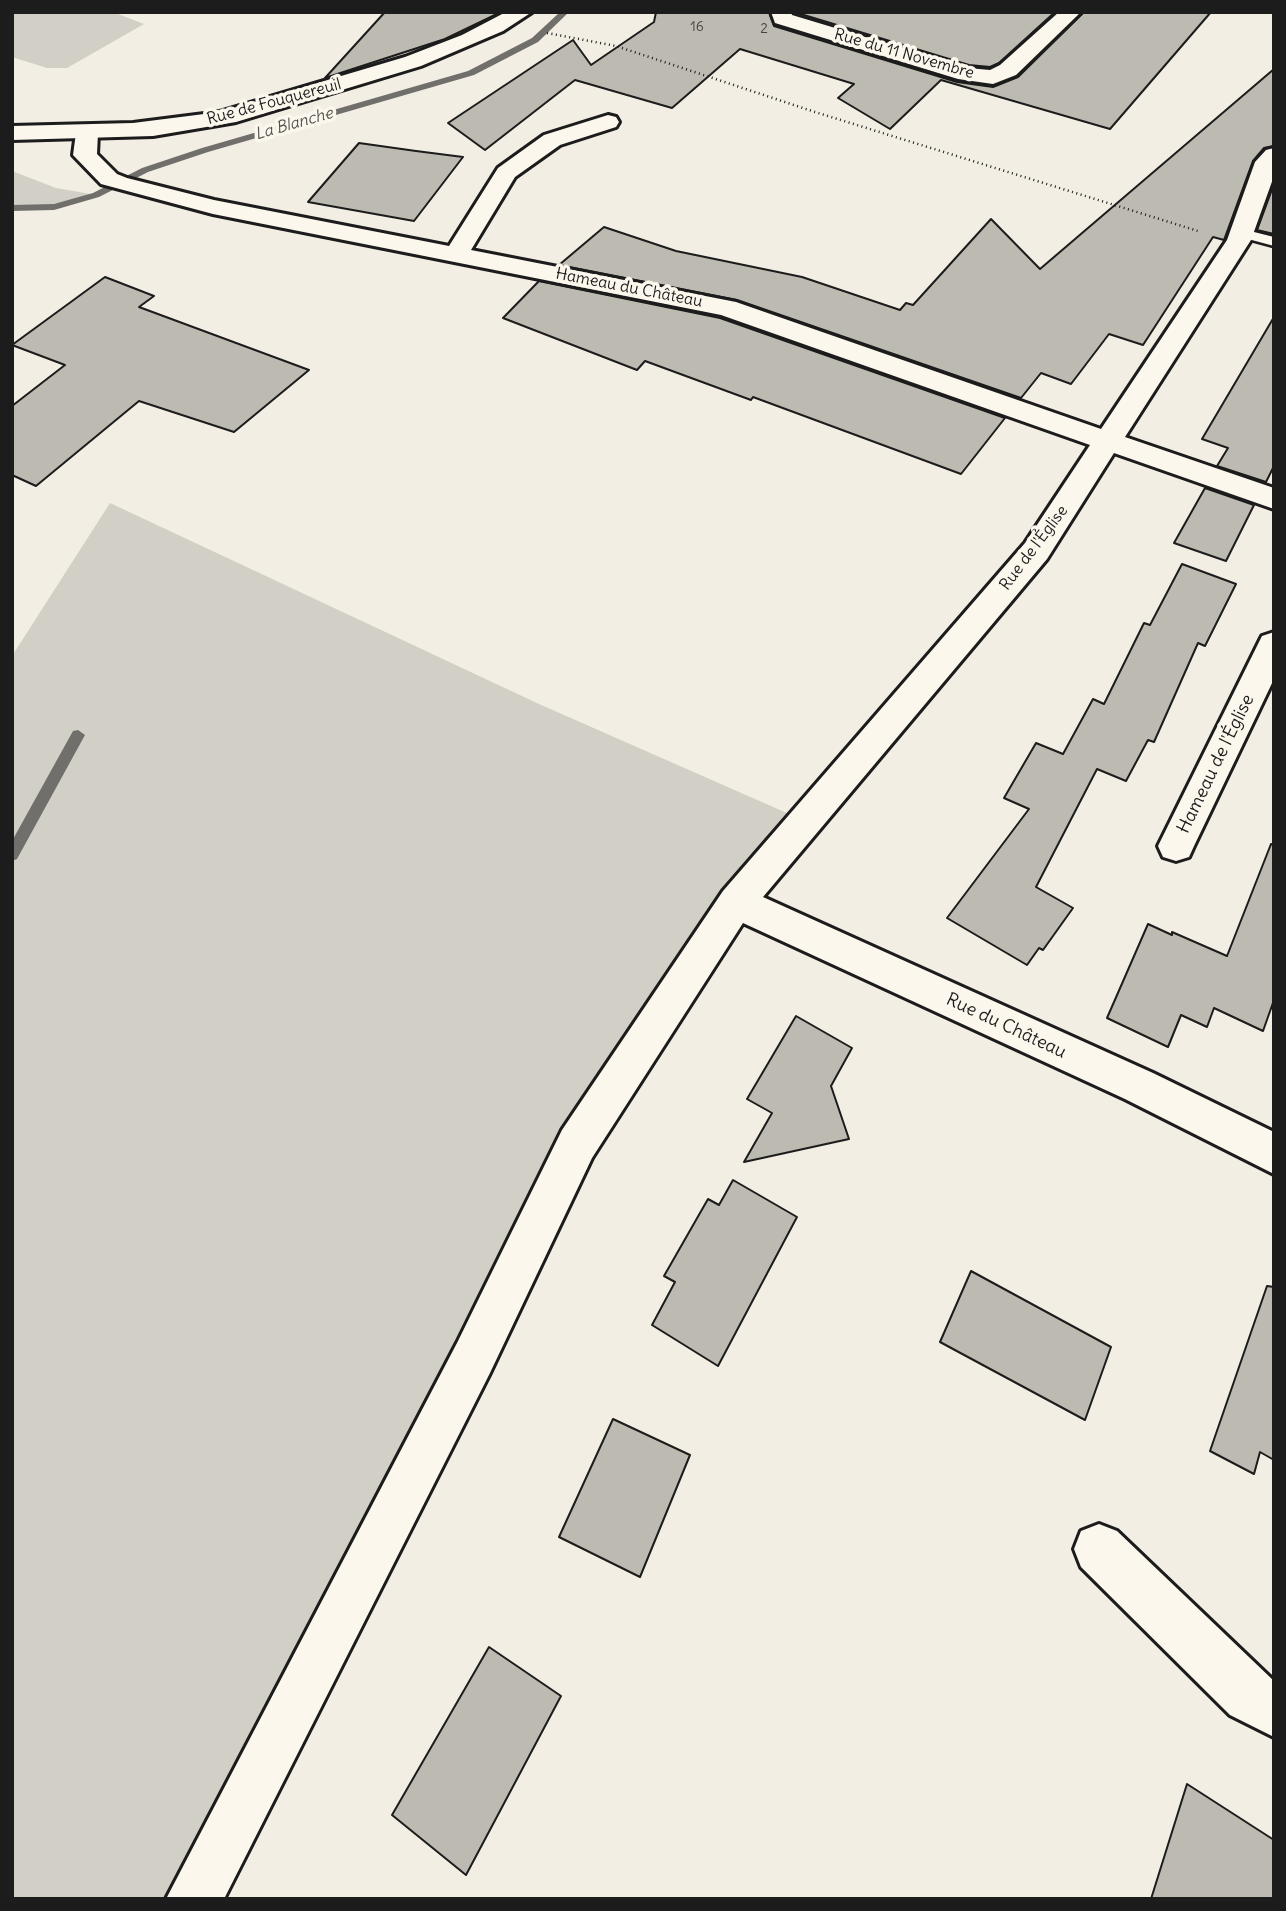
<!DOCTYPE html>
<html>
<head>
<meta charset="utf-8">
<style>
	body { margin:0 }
	#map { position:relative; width:1286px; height:1911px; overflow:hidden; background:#f2eee4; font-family:Delius,sans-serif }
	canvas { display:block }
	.frame { position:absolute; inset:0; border:14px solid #1c1c1c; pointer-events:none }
</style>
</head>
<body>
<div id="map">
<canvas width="1286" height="1911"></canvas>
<div class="frame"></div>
</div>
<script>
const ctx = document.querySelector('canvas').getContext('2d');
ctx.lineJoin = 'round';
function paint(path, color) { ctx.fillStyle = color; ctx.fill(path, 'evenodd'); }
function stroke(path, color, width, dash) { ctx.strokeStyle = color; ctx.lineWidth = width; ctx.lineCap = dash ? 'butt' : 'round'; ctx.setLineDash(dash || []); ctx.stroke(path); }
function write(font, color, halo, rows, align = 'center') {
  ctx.font = font + ' Delius,sans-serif'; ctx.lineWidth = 7; ctx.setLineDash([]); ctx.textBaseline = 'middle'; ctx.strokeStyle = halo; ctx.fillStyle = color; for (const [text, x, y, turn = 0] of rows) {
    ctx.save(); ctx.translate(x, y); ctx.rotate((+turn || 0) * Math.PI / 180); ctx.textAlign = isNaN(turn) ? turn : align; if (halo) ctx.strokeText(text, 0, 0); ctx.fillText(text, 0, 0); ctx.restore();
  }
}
paint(new Path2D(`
	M12,12H113L144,24L67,68H47L12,57Z
	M12,171L56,188L96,195L54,207L12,208Z
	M110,503L539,704L805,821L662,1012L194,1899H12V656Z`), '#d2cfc6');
paint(new Path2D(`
	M560,12H569L538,42L474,75L208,152L148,172L99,197L54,210L12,211V205L54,204L93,193L142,168L202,148L468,71L532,38Z
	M78,730L85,735L17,859L12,861V841L73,731Z`), '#716f6b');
const building = new Path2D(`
	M385,12H499V13L445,39L325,78Z
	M656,12H769L774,26L957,82L993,87L1018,77L1084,12H1211L1110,129L941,80L890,129L838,98L854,84L740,49L672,108L575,80L485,150L448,123L573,40L591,65L654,22Z
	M794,12H1055L999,63L990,67L969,65Z
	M1274,69V146L1264,148L1253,161L1224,240L1213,237L1143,345L1109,334L1071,384L1041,373L1021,398L737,300L559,265L604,227L676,251L802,277L900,310L906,303L913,305L991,219L1040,269Z
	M359,143L416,151L463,157L414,221L308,202Z
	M1274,184V234L1257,230Z
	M105,277L154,296L139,307L309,370L234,432L139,401L36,486L12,475V406L65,365L12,345Z
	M539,281L720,318L1005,418L961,474L753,397L751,400L645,361L637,370L503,318Z
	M1274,317V466L1266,482L1217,466L1228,448L1202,439Z
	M1205,488L1254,505L1226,561L1174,543Z
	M1182,564L1236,584L1205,646L1198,643L1154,742L1148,740L1126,781L1097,769L1036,887L1073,908L1043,950L1039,948L1027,965L947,918L1029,809L1004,798L1036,743L1063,754L1093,699L1104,704L1144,623L1150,625Z
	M1271,844L1274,845V1000L1263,1031L1214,1008L1207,1027L1181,1015L1168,1047L1107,1018L1148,924L1172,935V932L1227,956Z
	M796,1016L852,1048L831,1086L849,1139L744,1162L772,1113L747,1099Z
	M733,1180L797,1217L718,1366L652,1325L675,1282L664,1276L708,1199L719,1205Z
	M971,1271L1111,1347L1085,1420L940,1342Z
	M1267,1286L1274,1287V1460L1260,1452L1254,1474L1210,1451Z
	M613,1419L690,1455L640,1577L559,1537Z
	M489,1647L561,1696L466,1875L392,1815Z
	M1187,1784L1274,1840V1899H1151Z`);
paint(building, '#bdbab1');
stroke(building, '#1c1c1c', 2);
const service = new Path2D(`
	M1242,229L1274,237V246L1237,236L1235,233L1237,230Z`);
const minor = new Path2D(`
	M771,12H791L792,15L968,68L990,70L1000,65L1059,12H1081L1016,75L993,84L958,79L775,23Z
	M608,115L616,117L619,122L616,127L560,145L515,177L471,250L736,302L1101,429L1227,240L1255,162L1266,150L1274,148V176L1251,240L1125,437L1274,488V509L1114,453L1047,559L763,897L1153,1073L1274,1132V1174L1125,1099L743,923L592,1158L489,1375L224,1899H166L457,1343L562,1130L723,891L1025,543L1090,445L721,315L213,214L101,184L73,155L76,133L79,128H95L98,133L97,154L117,174L127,178L214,200L449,246L498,168L544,135Z
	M1274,632V679L1194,846L1189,857L1176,861L1163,857L1158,846L1258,644L1262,636Z
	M1099,1524L1117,1531L1274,1681V1737L1230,1715L1081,1567L1074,1549L1081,1531Z`);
const tertiary = new Path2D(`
	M506,12H532L503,31L421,66L236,122L153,136L12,140V126L133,123L220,112L405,57L462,35Z`);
stroke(service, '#1c1c1c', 5);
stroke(minor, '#1c1c1c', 6);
stroke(tertiary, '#1c1c1c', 6);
stroke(new Path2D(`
	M547,33L616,46L815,112L1198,231`), '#1c1c1c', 2.5, [1, 3.5]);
paint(service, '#fbf7ec');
paint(minor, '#fbf7ec');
paint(tertiary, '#fbf7ec');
write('14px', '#444441', null, [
	["16",697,27],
	["2",764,29]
]);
write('16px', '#1c1c1c', '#fbf7ec', [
	["Rue du 11 Novembre",904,54,16],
	["Rue de Fouquereuil",274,102,-15],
	["Hameau du Château",629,288,11],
	["Rue de l'Église",1034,548,-53]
]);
write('italic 16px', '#545351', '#fbf7ec', [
	["La Blanche",294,124,-16]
]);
write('18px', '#1c1c1c', '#fbf7ec', [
	["Hameau de l'Église",1216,764,-64],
	["Rue du Château",1006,1026,25]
]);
</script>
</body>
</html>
